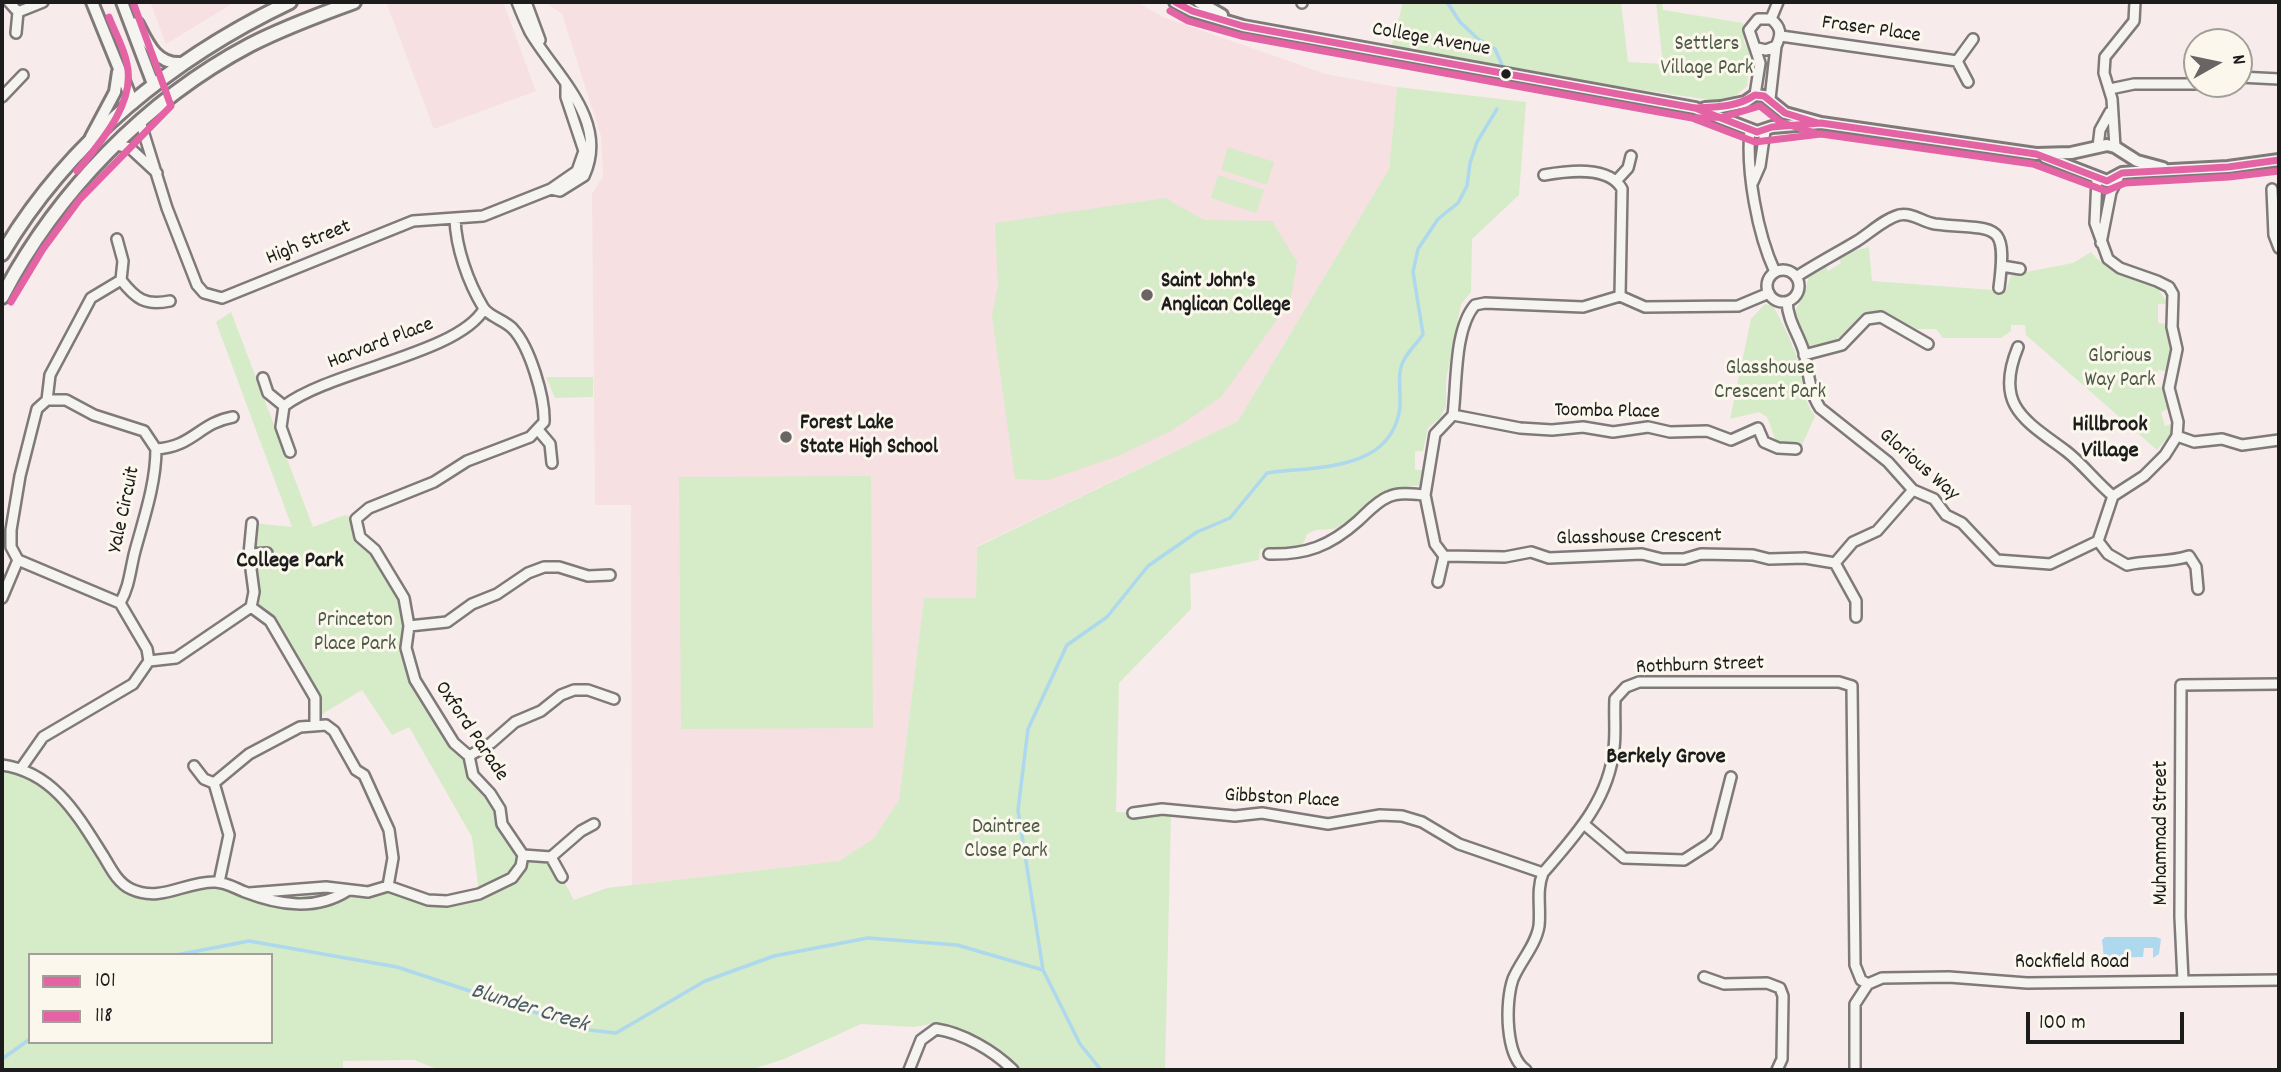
<!DOCTYPE html>
<html>
<head>
<meta charset="utf-8">
<style>
	body { margin:0 }
	#map { position:relative; width:2281px; height:1072px; overflow:hidden; background:#f7eceb; font-family:Dekko,sans-serif }
	canvas { display:block }
	.frame { position:absolute; inset:0; border:4px solid #1c1c1c; pointer-events:none }
	.legend { position:absolute; left:28px; top:953px; width:245px; height:91px; box-sizing:border-box; background:#fbf7ec; border:2px solid #a29f99; margin:0; padding:9px 12px; list-style:none; font-size:21px; color:#1c1c1c }
	.legend li { display:flex; align-items:center; gap:14px; height:35px }
	.legend b { width:35px; border:2px solid #a29f99 }
	.north { position:absolute; left:2183px; top:28px; width:70px; height:70px; box-sizing:border-box; background:#fbf7ec; border:2px solid #a29f99; border-radius:50%; rotate:81deg; font-size:19px; font-weight:700; line-height:28px; text-align:center; color:#1c1c1c }
	.north::after { content:''; display:block; margin:auto; width:24px; height:32px; background:#696564; clip-path:polygon(50% 0,100% 100%,50% 72%,0 100%) }
	.scale { position:absolute; left:2026px; top:1012px; width:158px; height:32px; box-sizing:border-box; border:4px solid #1c1c1c; border-top:0; padding-left:9px; font-size:21px; line-height:24px; white-space:nowrap; color:#1c1c1c; -webkit-text-stroke:5px #fbf7ec; paint-order:stroke }
</style>
</head>
<body>
<div id="map">
<canvas width="2281" height="1072"></canvas>
<div class="frame"></div>
<ul class="legend">
<li><b style="height:9px;background:#e463a4"></b>101</li>
<li><b style="height:9px;background:#e463a4"></b>118</li>
</ul>
<div class="north">N</div>
<div class="scale">100 m</div>
</div>
<script>
const ctx = document.querySelector('canvas').getContext('2d');
ctx.lineJoin = 'round';
function paint(path, color) { ctx.fillStyle = color; ctx.fill(path, 'evenodd'); }
function stroke(path, color, width, dash) { ctx.strokeStyle = color; ctx.lineWidth = width; ctx.lineCap = dash ? 'butt' : 'round'; ctx.setLineDash(dash || []); ctx.stroke(path); }
function write(font, color, halo, rows, align = 'center') {
  ctx.font = font + ' Dekko,sans-serif'; ctx.lineWidth = 6; ctx.setLineDash([]); ctx.textBaseline = 'middle'; ctx.strokeStyle = halo; ctx.fillStyle = color; for (const [text, x, y, turn = 0] of rows) {
    ctx.save(); ctx.translate(x, y); ctx.rotate((+turn || 0) * Math.PI / 180); ctx.textAlign = isNaN(turn) ? turn : align; if (halo) ctx.strokeText(text, 0, 0); ctx.fillText(text, 0, 0); ctx.restore();
  }
}
paint(new Path2D(`
	M150,2H235L166,44Z
	M386,2H503L536,91L434,129Z
	M545,2H1137L1163,17L1326,74L1397,87L1389,169L1238,421L977,546L976,598H924L899,800L874,838L839,861L632,885L631,505H595L592,194L603,176L601,136L562,14Z`), '#f6e0e2');
paint(new Path2D(`
	M1403,2H1621L1628,62L1663,64L1656,2H1662L1663,10L1743,23L1744,42L1750,52L1747,86L1733,98L1718,101L1390,53Z
	M1397,87L1526,102L1519,195L1472,239L1471,292L1461,304L1446,380V406L1440,418L1428,428L1423,451H1415V470H1423L1420,485L1386,490L1355,518L1334,529L1316,530L1307,534L1301,549H1260L1259,560L1190,574L1191,609L1119,683L1116,812L1171,815L1165,1070H1022L998,1050L973,1036L936,1023L914,1027L861,1024L784,1059L750,1070H440L414,1060L343,1061V1070H2V770L9,766L22,767L65,800L118,879L153,894L208,882L249,893L347,891L388,886L428,900L479,893L472,837L409,727L392,735L362,690L324,713L315,724V698L270,621L251,607L252,523L292,527L216,322L231,312L313,527L345,515L356,519V528L375,550L404,598L409,665L454,743L469,756L473,775L490,793L502,824L523,854L551,857L574,900L607,888L839,861L874,838L899,800L924,598H976L977,547L1238,421L1389,169ZM30,955H271V1042H30Z
	M1228,147L1274,162L1267,185L1221,170Z
	M1218,175L1264,190L1256,213L1211,198Z
	M1165,198L1204,220L1272,221L1297,262L1290,302L1221,397L1171,431L1118,456L1048,480L1015,479L992,316L998,286L995,223Z
	M1869,247L1872,281L2006,291L2011,275L2073,263L2091,252C2108,273 2133,280 2157,287L2168,304H2158V323L2167,324L2171,348L2167,371L2158,370L2155,386L2164,388L2168,409L2161,412L2165,426L2173,423L2169,436L2157,450L2026,335L2025,325H2011V331L2001,338H1943L1936,329H1917L1886,314L1863,313L1837,340L1809,346L1802,337L1793,314L1804,295L1810,272L1823,263L1828,271L1841,263L1837,255Z
	M1765,304L1773,306C1782,322 1791,340 1797,358C1803,380 1801,397 1815,416L1802,445L1777,444L1767,417L1759,412L1730,419L1751,319Z
	M546,377H593V397L555,398Z
	M871,476L873,728L681,729L679,477Z`), '#d6ebc7');
paint(new Path2D(`
	M2105,937H2156L2161,939L2159,954L2153,958V948H2144L2143,957L2104,958L2102,940Z`), '#add8ed');
stroke(new Path2D(`
	M1447,2L1460,22L1478,39L1495,49L1502,65
	M176,955L249,941L397,967L589,1030L616,1033L705,981L774,956L868,938L957,945L1043,970L1080,1044L1101,1070
	M1043,970L1018,810L1028,729L1067,645L1107,617L1148,566L1197,532L1230,518L1267,473C1312,466 1387,473 1399,413C1403,396 1395,376 1404,360C1408,351 1418,343 1423,334L1413,272L1418,249L1438,219L1458,203L1467,186L1470,163L1477,142L1497,109
	M2,1059L30,1039`), '#add8ed', 3.5);
const minor = new Path2D(`
	M9,2L18,12
	M517,2C521,12 525,22 530,32C555,75 610,120 584,176L560,191L551,189
	M526,2L540,40
	M1302,3V2
	M1771,19L1778,2
	M16,33L18,12L43,2
	M1781,36L1957,61
	M2239,77L2279,79
	M1968,82L1957,61L1973,39
	M2110,89L2134,84H2205
	M1755,95L1760,63L1749,30L1758,19H1771C1781,27 1782,34 1776,46L1766,50L1757,48
	M2,97L23,75
	M1770,99L1776,46
	M140,121L167,208L197,285L204,293L222,298L413,221L483,216L551,189L577,171L584,151L566,97V85
	M1750,129C1746,171 1757,233 1775,272
	M117,145L130,148L157,173
	M2098,147L2100,130L2110,112
	M2115,147L2112,99L2104,73L2105,57L2134,21L2135,2
	M1544,175C1567,171 1609,165 1622,189L1620,296
	M1617,180L1628,168L1631,156
	M1753,182L1760,166L1765,131
	M2272,189L2274,235L2279,248
	M117,239L123,261L121,280C136,299 145,306 170,301
	M2101,243L2111,192L2118,178
	M2002,266L2020,269
	M1767 286a16 16 0 1 1 32 0a16 16 0 1 1-32 0Z
	M1796,277C1816,264 1837,253 1857,241C1870,233 1884,219 1899,215C1912,212 1922,222 1935,224C1996,231 2008,218 1999,288
	M1769,293L1738,306L1645,307L1620,296L1583,307L1485,303L1475,305C1454,329 1457,384 1453,415L1435,434L1425,495L1435,544L1444,556L1505,557L1531,552L1549,558L1642,554L1662,559H1684L1701,554L1753,555L1769,559L1805,558L1835,563L1853,542L1877,531L1913,490
	M1787,302C1788,320 1797,332 1803,349C1809,369 1808,390 1820,408L1888,462L1913,490L1934,499L1946,515L1962,523L1997,560L2050,564L2098,541L2113,496L2144,476L2165,455L2177,436L2178,422L2169,388L2177,349L2172,327L2173,294L2169,287L2157,281L2120,268L2108,259L2095,223L2097,178
	M2018,347C1994,405 2024,420 2066,451C2083,464 2096,482 2113,496
	M1804,355L1842,345L1867,319L1881,317L1928,344
	M263,378L268,393L284,406L281,427L290,452
	M47,400L50,375L91,298L121,280
	M284,406C331,370 458,354 484,309
	M1453,415L1520,428L1552,430L1583,427L1613,432L1648,427L1670,432L1707,431L1731,440L1758,428L1764,442L1778,448L1796,449
	M539,431L550,444L552,463
	M2177,436L2194,442L2222,439L2242,445L2279,440
	M156,449C193,447 199,423 233,417
	M252,523L249,554L254,592L251,607L270,621L315,698V724
	M2098,541L2108,554L2127,565C2148,560 2168,563 2189,556L2196,567L2198,589
	M249,554L267,553
	M1269,554C1306,555 1330,546 1358,521C1367,513 1376,502 1388,497C1399,492 1413,494 1425,495
	M1835,563L1856,601V617
	M1438,582L1444,556
	M2,598L18,560
	M409,626L447,622L472,604L497,594L528,573L544,567H559L588,576L610,575
	M149,661L176,658L251,607
	M469,756L491,743L515,722L541,711L561,695L574,690H588L614,699
	M2,765C54,772 78,816 104,857C111,869 118,883 131,889C161,903 186,881 215,882C225,882 235,888 245,892C279,905 315,911 347,891
	M194,766L204,779L214,783
	M22,767L43,737L133,684L149,661L147,649L120,603L18,560L11,547V530L20,476L37,409L47,400H66L94,415L144,431L156,449C156,483 144,518 135,551C130,570 130,585 120,603
	M1133,813L1162,809L1235,816L1262,813L1328,824L1380,815L1402,816L1422,822L1459,844L1543,873
	M1585,825L1624,858L1684,860L1709,844L1716,836L1731,777
	M523,855L551,857L562,877
	M551,857L581,831L594,824
	M219,882L229,835L214,783L249,754L300,727L326,725L334,731L356,770L364,775L389,830L393,858L388,886
	M249,893L326,887L368,892L388,886L428,900L447,901L479,894L512,878L521,866L523,855L502,824L500,809L490,793L473,775L469,756L454,743L415,680L406,648L409,626L404,598L375,550L360,537L356,519L369,508L434,482L467,461L530,437L544,422C545,398 530,347 513,329C505,320 489,317 483,307C468,282 456,248 455,219
	M1704,977L1724,984L1767,983L1780,988L1783,996L1782,1059L1777,1070
	M2183,980L2180,917L2181,685L2279,684
	M909,1070L921,1040L936,1029C963,1033 994,1051 1013,1070
	M1526,1070C1505,1056 1505,1002 1513,979C1520,962 1536,945 1539,926C1541,908 1536,890 1543,873C1575,836 1609,800 1614,748C1616,732 1614,716 1615,699L1626,687L1639,682H1839L1852,686L1855,965L1861,980L1868,984
	M1855,1070V1004L1868,984L1882,978L1949,977L2027,983L2279,980`);
const tertiary = new Path2D(`
	M92,2L133,103
	M122,2L153,84
	M1175,2L1192,11L1243,26L1695,108L1757,132L1772,127L1821,123
	M1199,2L1222,15
	M130,23L138,24C148,44 157,65 182,63
	M1705,108L1721,107L1745,102L1755,95L1764,96L1785,113L1821,123L2036,154L2071,153L2107,145L2115,147L2137,161L2163,168
	M91,137L115,92L118,72
	M2045,157L2107,181L2122,173L2135,172L2228,167L2279,160`);
const secondary = new Path2D(`
	M2,254C68,142 174,57 290,2
	M2,297C56,193 146,100 250,45C283,28 318,15 354,2`);
stroke(minor, '#7f7a79', 14);
stroke(tertiary, '#7f7a79', 16);
stroke(secondary, '#7f7a79', 18);
stroke(minor, '#f6f4f0', 9);
stroke(tertiary, '#f6f4f0', 10);
stroke(secondary, '#f6f4f0', 12);
stroke(new Path2D(`
	M1175,2L1192,11L1243,26L1695,108L1757,132L1772,127L1821,123L2036,154L2107,181L2122,173L2228,167L2279,160
	M1696,108C1717,107 1737,107 1755,95L1764,96L1785,113L1818,123`), '#e463a4', 7);
stroke(new Path2D(`
	M1170,11L1188,21L1241,36L1692,118L1755,142L1821,134L2033,164L2106,191L2125,183L2229,177L2279,171
	M1696,118L1723,117L1760,106L1780,122L1815,133
	M77,171C100,143 136,103 127,64C124,47 115,33 109,17
	M11,302L43,249L80,199L171,106L133,2`), '#e463a4', 7);
for (const [x, y, r, color] of [
	[1506,74,6,"#1c1c1c"],
	[1147,295,7,"#696564"],
	[786,437,7,"#696564"]
]) { const dot = new Path2D(); dot.arc(x, y, r, 0, 2 * Math.PI); ctx.fillStyle = color; ctx.fill(dot); stroke(dot, '#fbf7ec', 2.5); }
write('21px', '#1c1c1c', '#fbf7ec', [
	["Fraser Place",1871,31,8],
	["College Avenue",1431,41,10],
	["High Street",309,244,-22],
	["Harvard Place",381,345,-21],
	["Toomba Place",1607,413,1],
	["Glorious Way",1918,466,41],
	["Yale Circuit",126,510,-78],
	["Glasshouse Crescent",1639,539,-1],
	["Rothburn Street",1700,667,-2],
	["Oxford Parade",470,732,56],
	["Gibbston Place",1282,800,3],
	["Muhammad Street",2163,833,-90],
	["Rockfield Road",2072,964]
]);
write('21px', '#4c5a46', '#fbf7ec', [
	["Settlers",1707,46],
	["Village Park",1707,70],
	["Glorious",2120,358],
	["Way Park",2120,382],
	["Glasshouse",1770,370],
	["Crescent Park",1770,394],
	["Princeton",355,622],
	["Place Park",355,646],
	["Daintree",1006,829],
	["Close Park",1006,853]
]);
write('bold 21px', '#1c1c1c', '#fbf7ec', [
	["Saint John's",1161,283],
	["Anglican College",1161,307],
	["Forest Lake",800,425],
	["State High School",800,449]
], 'left');
write('bold 23px', '#1c1c1c', '#fbf7ec', [
	["Hillbrook",2110,427],
	["Village",2110,453],
	["College Park",290,563],
	["Berkely Grove",1666,759]
]);
write('italic 23px', '#445b66', '#fbf7ec', [
	["Blunder Creek",529,1010,17]
]);
</script>
</body>
</html>
